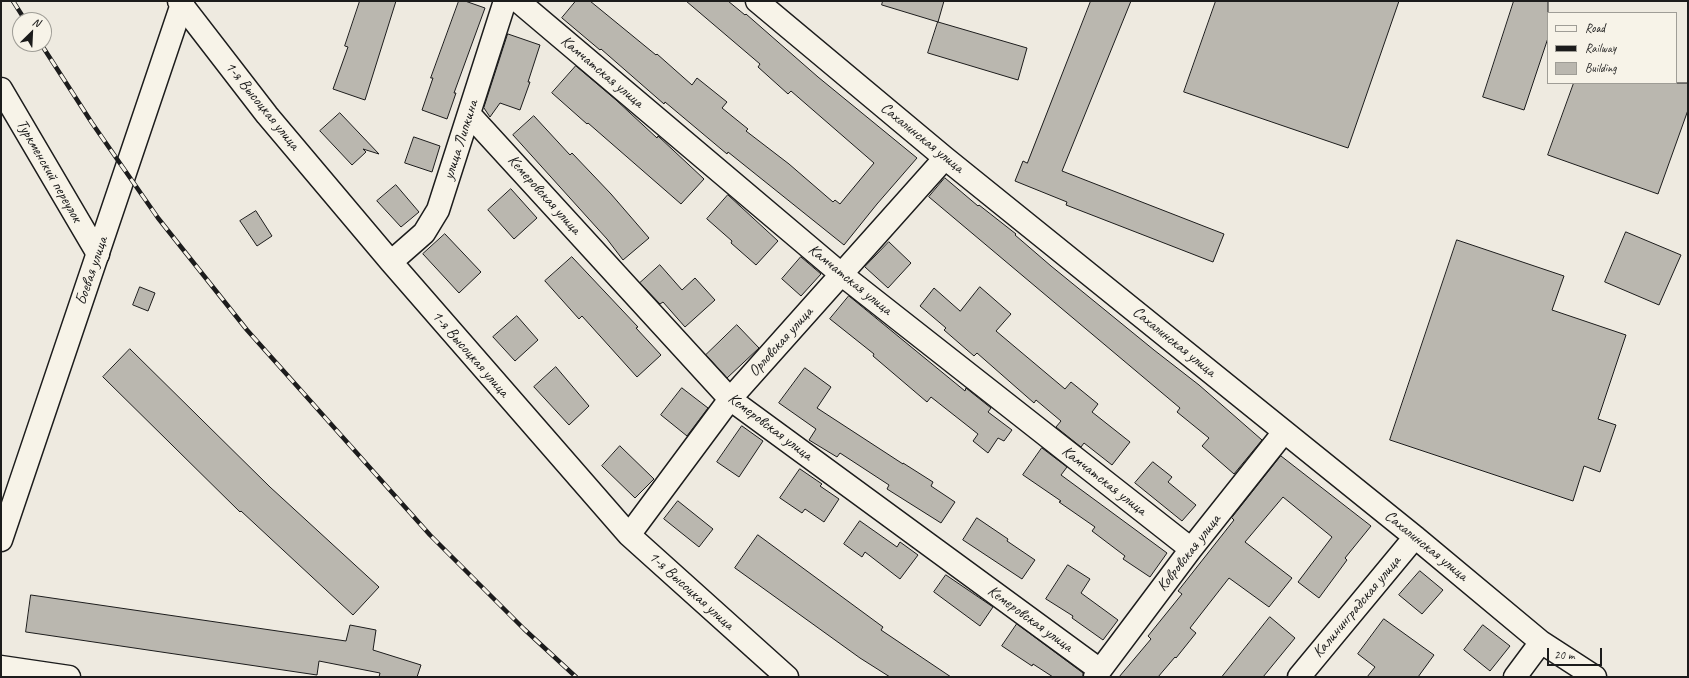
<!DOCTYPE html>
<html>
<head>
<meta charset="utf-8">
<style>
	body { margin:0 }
	#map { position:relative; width:1689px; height:678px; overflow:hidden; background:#eeeae0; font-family:Caveat,sans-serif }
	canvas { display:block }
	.frame { position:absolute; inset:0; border:2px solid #1c1c1c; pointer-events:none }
	.legend { position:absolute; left:1547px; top:12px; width:130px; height:72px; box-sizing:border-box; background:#f7f3e8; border:1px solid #9f9d96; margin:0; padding:5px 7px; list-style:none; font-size:12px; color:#1c1c1c }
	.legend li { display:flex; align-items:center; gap:8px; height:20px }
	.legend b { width:20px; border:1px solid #9f9d96 }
	.north { position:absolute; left:12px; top:12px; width:40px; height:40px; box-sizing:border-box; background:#f7f3e8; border:1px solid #9f9d96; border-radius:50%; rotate:24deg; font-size:11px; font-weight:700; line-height:16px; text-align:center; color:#1c1c1c }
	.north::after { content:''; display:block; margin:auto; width:14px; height:18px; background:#1c1c1c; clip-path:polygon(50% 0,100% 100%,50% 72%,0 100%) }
	.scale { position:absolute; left:1547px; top:648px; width:55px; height:18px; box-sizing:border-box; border:2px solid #1c1c1c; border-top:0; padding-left:5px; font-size:12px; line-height:14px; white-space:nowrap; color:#1c1c1c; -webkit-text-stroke:3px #f7f3e8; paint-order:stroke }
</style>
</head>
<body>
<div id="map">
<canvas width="1689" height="678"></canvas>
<div class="frame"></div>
<ul class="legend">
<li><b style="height:5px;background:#f7f3e8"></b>Road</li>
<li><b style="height:5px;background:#1c1c1c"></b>Railway</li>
<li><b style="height:11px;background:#bab7af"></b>Building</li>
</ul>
<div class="north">N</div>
<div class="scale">20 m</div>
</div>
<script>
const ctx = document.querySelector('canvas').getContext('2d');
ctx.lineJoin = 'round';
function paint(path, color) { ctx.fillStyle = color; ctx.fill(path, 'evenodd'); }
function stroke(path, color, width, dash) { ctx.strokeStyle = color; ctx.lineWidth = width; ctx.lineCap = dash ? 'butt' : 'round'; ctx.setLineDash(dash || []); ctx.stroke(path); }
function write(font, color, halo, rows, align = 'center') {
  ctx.font = font + ' Caveat,sans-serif'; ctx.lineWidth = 4; ctx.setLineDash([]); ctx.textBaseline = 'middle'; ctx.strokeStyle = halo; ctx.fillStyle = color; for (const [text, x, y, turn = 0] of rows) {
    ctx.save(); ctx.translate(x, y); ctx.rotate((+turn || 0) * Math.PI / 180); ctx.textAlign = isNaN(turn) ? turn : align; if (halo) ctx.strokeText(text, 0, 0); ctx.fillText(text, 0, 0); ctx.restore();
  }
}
const building = new Path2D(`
	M360,1H396L365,100L333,89L348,47L345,46Z
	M459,1H465L485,8L454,93H456L447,119L422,110L433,78H431Z
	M576,1H590L656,55L657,54L692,85L697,78L727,102L722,108L748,129L746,131L789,164L833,202L835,200L840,204L874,163L791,91L788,94L758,67L760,64L686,1H728L745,15L746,14L818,77L917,158L877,204L844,245L728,152L727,154L665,102L664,104L601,49L600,50L562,18Z
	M883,1H944L938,22L882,5Z
	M1091,1H1131L1062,171L1224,234L1213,262L1066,205L1067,202L1015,181L1023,161L1027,163Z
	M1216,1H1399L1348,148L1184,92Z
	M1514,1H1548V38L1524,110L1483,97Z
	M938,22L1027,48L1018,80L928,53Z
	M508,34L540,45L528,82H530L520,110L500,103L490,117L484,108Z
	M576,66L616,100L657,138L658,136L704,179L681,204L588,123L587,124L552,93Z
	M1574,83H1688V110L1658,194L1548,155Z
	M340,113L379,154L363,149L366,152L352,165L320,131Z
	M534,116L570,155L572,153L611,194L649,238L623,260L607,239L513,135Z
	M414,137L440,146L432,172L405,163Z
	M945,178L978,206L979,205L1016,234L1015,235L1051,266L1154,350L1199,385L1262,440L1234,474L1202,446L1209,438L1177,412L1180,408L929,197Z
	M396,185L419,212L401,227L377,201Z
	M511,189L537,218L514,239L488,210Z
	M728,195L778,241L756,265L731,243L732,241L707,219Z
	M256,211L272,236L257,246L240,221Z
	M1626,232L1681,255L1659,305L1605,282Z
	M445,234L481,272L459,293L423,254Z
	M1457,240L1564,276L1552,310L1626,335L1598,419L1616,425L1600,472L1584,466L1573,501L1390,440Z
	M889,242L911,263L888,288L865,267Z
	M572,257L638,327L636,328L661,355L637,377L582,316L579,319L545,281Z
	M801,257L821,274L801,296L782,279Z
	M660,265L682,290L695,278L715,300L685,327L663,302L660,304L640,283Z
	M140,287L155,293L148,311L133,305Z
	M980,287L1011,314L996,331L1065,389L1071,382L1098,404L1092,412L1130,442L1112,465L1084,443L1081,447L1056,427L1061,421L1036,400L1034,403L977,353L974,356L944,330L946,328L920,306L934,288L960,311Z
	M849,296L965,391L966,388L991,408L988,412L1012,430L1004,441L998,438L988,453L973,441L978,434L931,397L927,402L873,356L874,354L830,319Z
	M517,316L538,340L515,361L493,337Z
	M737,325L759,348L727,378L706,355Z
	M130,349L270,487L379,587L353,615L241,511L240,512L103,377Z
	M556,367L589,406L569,425L534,387Z
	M805,368L831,387L817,408L903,464V463L933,482L931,486L955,502L941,523L887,489L889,485L840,453L837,457L809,440L816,429L779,403Z
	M682,388L708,408L687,436L661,415Z
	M742,426L763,441L739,477L717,462Z
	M620,446L654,479L635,498L602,466Z
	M1042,448L1067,467L1061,475L1167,553L1150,577L1123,559L1125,556L1092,531L1095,527L1059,502L1061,501L1023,475Z
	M1281,456L1371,526L1345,558L1347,560L1319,598L1298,582L1332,537L1283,497L1245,542L1292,578L1269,607L1229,578L1190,628L1196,633L1176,658L1175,657L1158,677H1119L1151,639L1148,636L1182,594L1178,591L1234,520L1232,518Z
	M1153,462L1172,477L1168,482L1196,505L1182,521L1135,483Z
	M800,469L822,484L820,486L839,499L824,522L805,509L802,513L780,498Z
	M678,501L713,529L699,547L664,519Z
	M977,518L1008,539L1007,541L1035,560L1022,579L963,540Z
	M860,521L897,547L900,542L918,555L900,579L865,552L862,557L844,544Z
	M758,535L883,627L881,630L951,677H890L860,658L735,568Z
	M1068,565L1090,579L1081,593L1118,620L1103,640L1072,618L1073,616L1046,599Z
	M1420,571L1443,590L1422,614L1399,595Z
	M946,575L993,607L980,626L934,592Z
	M31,595L346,641L350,625L376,630L373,650L421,665L417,677H379L380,673L319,661L317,675L26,632Z
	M1270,617L1295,638L1263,677H1222Z
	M1384,619L1434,655L1418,677H1367L1375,667L1358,654Z
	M1017,624L1083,673V677H1053L1033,664L1032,666L1002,646Z
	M1483,625L1510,646L1490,671L1464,650Z`);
paint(building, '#bab7af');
stroke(building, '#1c1c1c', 1);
const minor = new Path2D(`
	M179,1L267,115L391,262L629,535L787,677
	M518,1L841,274L1191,549
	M757,1L945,158L1415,537L1541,642L1595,677
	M1,89L98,254
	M469,114L730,399L1100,670
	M391,262L424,233L438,210L505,1
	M629,535L730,399L945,158
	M1,667L69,677
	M1095,677L1191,549L1284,432
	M1299,677L1415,537
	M1515,677L1541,642`);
const major = new Path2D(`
	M1,540L183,1`);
stroke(minor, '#1c1c1c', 25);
stroke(major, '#1c1c1c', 25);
stroke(minor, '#f7f3e8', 22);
stroke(major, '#f7f3e8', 22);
const rail = new Path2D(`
	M13,1L25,20
	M41,44L92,123L158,218L247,330L430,535L524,629L576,677`);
stroke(rail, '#1c1c1c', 4.5);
stroke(rail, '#f7f3e8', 3, [9]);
write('16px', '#1c1c1c', '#f7f3e8', [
	["Камчатская улица",602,72,40],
	["1-я Высоцкая улица",262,106,51],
	["Сахалинская улица",922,138,39],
	["улица Липкина",461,140,-72],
	["Туркменский переулок",49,171,60],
	["Кемеровская улица",544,195,48],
	["Боевая улица",92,271,-71],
	["Камчатская улица",850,280,39],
	["Орловская улица",781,342,-48],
	["Сахалинская улица",1174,342,39],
	["1-я Высоцкая улица",470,354,49],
	["Кемеровская улица",770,427,37],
	["Камчатская улица",1104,481,38],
	["Сахалинская улица",1426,546,39],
	["Ковровская улица",1189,553,-52],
	["1-я Высоцкая улица",691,591,42],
	["Калининградская улица",1357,607,-50],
	["Кемеровская улица",1030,619,36]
]);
</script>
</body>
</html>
